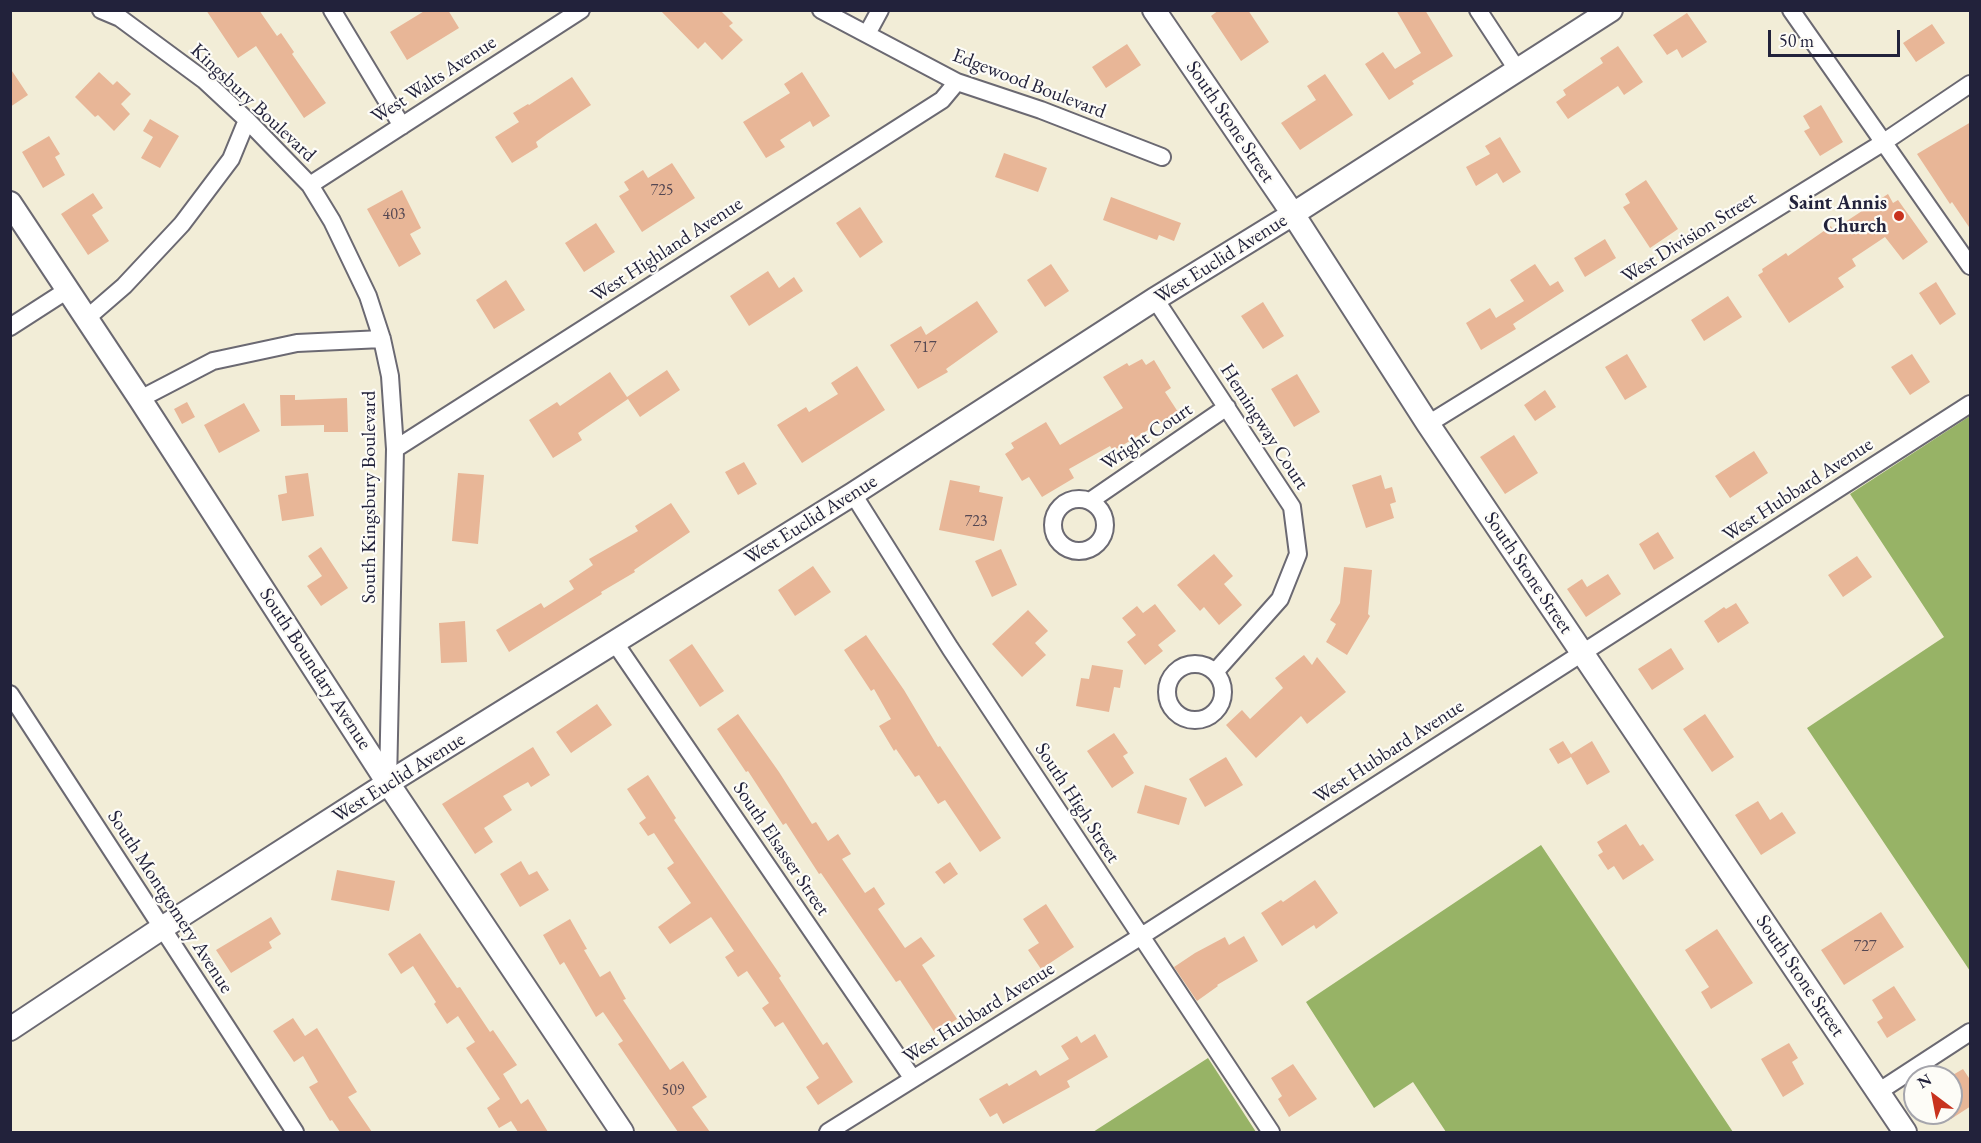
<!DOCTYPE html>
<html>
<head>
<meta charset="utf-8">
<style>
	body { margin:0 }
	#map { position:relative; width:1981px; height:1143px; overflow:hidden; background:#f2edd7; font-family:"EB Garamond",serif }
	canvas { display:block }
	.frame { position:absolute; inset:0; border:12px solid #22223b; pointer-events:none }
	.north { position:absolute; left:1903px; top:1065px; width:60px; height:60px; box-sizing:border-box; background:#fdfcf7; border:2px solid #a5a5ac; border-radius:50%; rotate:328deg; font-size:16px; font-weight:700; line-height:24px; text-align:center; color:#22223b }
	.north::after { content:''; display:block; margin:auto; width:21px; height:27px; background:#c8321e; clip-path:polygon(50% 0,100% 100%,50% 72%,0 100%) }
	.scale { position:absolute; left:1768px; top:30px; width:132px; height:27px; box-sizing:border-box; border:3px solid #22223b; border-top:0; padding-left:8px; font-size:18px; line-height:21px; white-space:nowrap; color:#22223b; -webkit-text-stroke:4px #fdfcf7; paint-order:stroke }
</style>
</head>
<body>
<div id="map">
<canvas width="1981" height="1143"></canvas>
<div class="frame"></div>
<div class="north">N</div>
<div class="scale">50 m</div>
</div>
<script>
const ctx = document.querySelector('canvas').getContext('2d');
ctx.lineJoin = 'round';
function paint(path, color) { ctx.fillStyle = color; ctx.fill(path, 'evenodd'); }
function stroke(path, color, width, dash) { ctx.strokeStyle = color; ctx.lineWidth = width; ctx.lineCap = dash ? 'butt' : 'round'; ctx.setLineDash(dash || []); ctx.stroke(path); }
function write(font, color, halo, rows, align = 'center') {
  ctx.font = font + ' "EB Garamond",serif'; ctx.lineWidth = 4.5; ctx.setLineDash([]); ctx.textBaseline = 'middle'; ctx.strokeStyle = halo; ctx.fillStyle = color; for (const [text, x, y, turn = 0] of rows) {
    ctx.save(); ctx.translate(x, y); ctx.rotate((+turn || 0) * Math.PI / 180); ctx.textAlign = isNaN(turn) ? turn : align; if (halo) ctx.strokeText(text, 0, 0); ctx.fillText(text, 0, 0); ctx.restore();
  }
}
paint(new Path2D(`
	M1970,416V971L1807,728L1944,637L1850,494Z
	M1541,845L1733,1132H1446L1413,1082L1374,1108L1306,1002Z
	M1208,1058L1256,1132H1093Z`), '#97b366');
paint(new Path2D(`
	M206,10H259L277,36L281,33L294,52L292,54L326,103L304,118L256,46L238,58Z
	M426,10H448L459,28L407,60L390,32Z
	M660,10H720L733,23L729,26L743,40L722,60L705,42L698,49Z
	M1219,10H1248L1269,42L1241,61L1211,16Z
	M1396,10H1425L1453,56L1412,81L1414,84L1389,100L1365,64L1383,52L1395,69L1421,53Z
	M1687,13L1707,42L1682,58L1677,49L1667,55L1653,35Z
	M1932,24L1945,43L1916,62L1903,43Z
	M1127,44L1141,65L1106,88L1092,67Z
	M1618,46L1643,82L1624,95L1618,86L1568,119L1556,102L1566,95L1563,90L1603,63L1600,58Z
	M10,68L28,95L10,107Z
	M99,72L113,85L117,81L131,94L121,104L130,114L114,131L98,115L95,117L75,97Z
	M802,72L830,116L813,127L810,121L780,140L785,147L766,158L743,122L790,93L784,84Z
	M1325,74L1353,115L1300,150L1281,123L1316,100L1307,86Z
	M572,77L591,105L547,134L536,142L538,147L512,163L495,137L519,122L513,113L528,104L529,105Z
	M1821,105L1843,142L1820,156L1804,131L1810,128L1803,116Z
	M150,119L179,136L160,168L141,158L153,137L143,131Z
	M1971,122V230L1952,202L1950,204L1917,154Z
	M49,136L60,154L55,157L65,175L43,188L22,152Z
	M1500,137L1521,172L1503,183L1497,173L1476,186L1466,167L1490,154L1485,146Z
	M1004,153L1047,168L1038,192L995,177Z
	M672,163L695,198L642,232L619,196L629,190L624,182L643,170L648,178Z
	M1646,180L1678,229L1650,248L1623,207L1630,203L1625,194Z
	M402,190L421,228L410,234L421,254L399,267L367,209Z
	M93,193L103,208L92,215L109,241L88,255L61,214Z
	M1888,194L1893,203L1898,200L1928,242L1903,260L1885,237L1852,259L1856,266L1838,278L1844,287L1789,323L1758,275L1763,272L1762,269L1786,253L1788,256L1831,226L1833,230Z
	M1111,197L1181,223L1174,241L1159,235L1157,240L1103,220Z
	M860,207L883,242L860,258L836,223Z
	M596,223L615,252L584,272L565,243Z
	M1605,239L1616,258L1585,277L1574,258Z
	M1051,264L1069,291L1045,307L1027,280Z
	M1535,264L1550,286L1558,281L1564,291L1513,324L1516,329L1481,350L1466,323L1490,308L1496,318L1524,301L1510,280Z
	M768,271L779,288L794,277L803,291L749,326L730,296Z
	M506,280L525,310L494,329L476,300Z
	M1936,282L1956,314L1940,325L1919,293Z
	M1728,296L1742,317L1704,341L1691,320Z
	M977,301L998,332L946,369L948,372L918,389L890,345L921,326L926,335Z
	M1263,302L1284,336L1263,349L1241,316Z
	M1627,354L1647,387L1625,400L1605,367Z
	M1912,354L1930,382L1910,395L1891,367Z
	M1142,359L1146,365L1154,360L1171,388L1165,392L1178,412L1113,451L1110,446L1069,469L1074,478L1042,497L1029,477L1022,481L1005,454L1014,448L1011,443L1046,422L1060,445L1123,408L1103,377L1127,363L1129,366Z
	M857,366L885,410L802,463L777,425L806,407L809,412L838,394L831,383Z
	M667,370L680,390L640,417L628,399L578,433L582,440L553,458L529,420L557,402L560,406L610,372L627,397Z
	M1297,374L1320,412L1294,427L1271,389Z
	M1545,390L1556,407L1535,421L1524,405Z
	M280,395H295V400L347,398L348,432H324V425L281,426Z
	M187,402L195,417L182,424L174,409Z
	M244,403L260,431L219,453L204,425Z
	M1514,435L1538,473L1505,494L1480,457Z
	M1754,451L1768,473L1730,498L1715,476Z
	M744,462L757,484L738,495L725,472Z
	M308,473L314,516L282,521L278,495L287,493L285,476Z
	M458,473L484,475L478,544L452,541Z
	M1381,475L1385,489L1392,487L1396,502L1390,504L1394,518L1366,528L1352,485Z
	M950,480L980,486L979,492L1003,497L994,541L939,530Z
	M671,503L690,532L634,570L635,572L601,592L602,594L509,652L496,630L541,603L544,608L574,589L569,581L593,565L589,559L638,531L635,526Z
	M1658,532L1674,558L1654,570L1639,544Z
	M321,547L348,588L321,606L307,586L322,576L308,556Z
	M1001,549L1017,585L992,597L975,561Z
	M1214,554L1233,576L1224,584L1242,605L1219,625L1204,607L1200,611L1177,585Z
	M1857,556L1872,577L1843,597L1828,575Z
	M813,566L831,592L795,616L778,590Z
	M1344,567L1372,570L1368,614L1370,616L1347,655L1326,642L1336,624L1330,620L1340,603Z
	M1608,574L1621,594L1586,617L1567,589L1582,579L1587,587Z
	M1736,603L1749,623L1718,643L1704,621L1724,607L1726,609Z
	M1155,604L1176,631L1158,645L1163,651L1145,665L1127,642L1136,635L1122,618L1137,606L1143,613Z
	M1028,610L1048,631L1035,643L1046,655L1022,677L992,644Z
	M465,621L467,662L441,663L439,623Z
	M866,635L904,690L938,747L940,746L1001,838L980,852L945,800L938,804L919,775L915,777L896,749L894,751L879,726L891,719L874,689L871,691L844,650Z
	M692,644L724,691L700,707L669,660Z
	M1671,648L1684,669L1652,690L1638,669Z
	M1304,655L1312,665L1317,657L1346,692L1307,724L1301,716L1256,758L1226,725L1242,710L1250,719L1283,688L1275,678Z
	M1092,665L1123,670L1120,688L1114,687L1109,712L1076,706L1081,678L1089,679Z
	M597,704L612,725L571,753L556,732Z
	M738,714L779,772L812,824L816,822L828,841L838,834L851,854L842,859L865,893L874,887L885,904L878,909L905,948L921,937L935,956L922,965L957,1019L935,1033L900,980L896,982L821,873L819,874L786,823L783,825L748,771L746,772L717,729Z
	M1705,714L1734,757L1712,772L1683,729Z
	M1114,733L1128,753L1123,756L1134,773L1112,788L1087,751Z
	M1563,741L1571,754L1592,741L1610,772L1587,785L1571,757L1558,764L1549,749Z
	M533,747L550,775L531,787L528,782L503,796L512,810L484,828L493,842L475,854L442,804Z
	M1226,757L1243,785L1205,807L1189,779Z
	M648,775L676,818L674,820L781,976L779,978L823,1045L827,1042L853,1082L818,1105L806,1087L819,1078L783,1022L775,1027L762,1008L769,1003L747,971L738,977L725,957L734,951L711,917L670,944L658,927L691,903L667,868L674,863L654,833L648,836L639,823L646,818L627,789Z
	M1145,785L1187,798L1179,825L1137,813Z
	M1758,801L1770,820L1782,812L1796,833L1761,855L1735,815Z
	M1626,824L1640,846L1643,844L1654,860L1623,880L1614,866L1608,870L1598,855L1603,852L1597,842Z
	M521,861L529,875L537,871L549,890L520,907L500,874Z
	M950,862L958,874L944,884L935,872Z
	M337,870L395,881L389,911L331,900Z
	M1315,880L1338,913L1316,929L1314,925L1282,946L1261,913L1281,900L1283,902Z
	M1046,904L1074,947L1041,969L1028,950L1039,943L1023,919Z
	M1881,912L1904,947L1844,985L1821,950Z
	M271,917L281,934L269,942L272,948L231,973L216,950Z
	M570,919L587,949L584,950L600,977L610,971L626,999L623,1000L670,1070L683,1061L707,1097L692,1107L710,1132H678L618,1044L623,1041L603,1012L596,1017L564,962L560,965L543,935Z
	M1717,929L1753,983L1711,1009L1701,992L1709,987L1685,950Z
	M420,933L457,988L460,987L490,1032L493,1030L517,1065L503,1074L521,1104L528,1099L548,1132H518L511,1121L499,1128L487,1108L500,1099L466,1048L475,1042L458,1016L447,1024L434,1004L436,1002L413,966L401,974L388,954Z
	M1244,936L1258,961L1217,985L1218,986L1197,1001L1174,967L1195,953L1225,937L1229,945Z
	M1894,986L1916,1020L1887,1038L1877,1022L1883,1018L1872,1000Z
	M293,1018L305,1036L317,1028L357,1092L348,1097L372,1132H340L332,1120L330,1121L309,1087L318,1082L303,1056L294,1062L273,1031Z
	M1095,1034L1108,1057L1067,1081L1070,1087L1003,1124L997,1113L990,1117L979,1099L1007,1083L1009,1086L1036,1070L1040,1076L1069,1059L1061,1046L1077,1036L1081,1043Z
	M1789,1043L1798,1058L1792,1062L1804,1084L1783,1097L1761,1059Z
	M1293,1064L1317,1099L1289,1117L1278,1099L1282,1096L1271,1078Z
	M1963,1069L1971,1081V1106L1951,1119V1076Z`), '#e8b697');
const street = new Path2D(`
	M101,10L120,18L204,80L247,120L310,185L332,221L368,296L382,339L390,376L395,449L388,783
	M332,10L402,126
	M821,10L957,82L1041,110L1162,157
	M1478,10L1518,71
	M1791,10L1970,266
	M867,34L880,10
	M310,185L581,10
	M1155,299L1292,507L1298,554L1280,599L1215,672
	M87,318L124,286L182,224L231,159L247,120
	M10,327L69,289
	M140,399L213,361L297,343L382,339
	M1428,424L1884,142L1970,84
	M395,449L942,100L957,82
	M853,494L950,648L1271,1132
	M1053 525a26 26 0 1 1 52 0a26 26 0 1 1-52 0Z
	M1090,501L1227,407
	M615,643L913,1079
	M1167 692a28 28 0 1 1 56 0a28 28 0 1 1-56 0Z
	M10,694L295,1132
	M1878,1092L1970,1032
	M828,1132L1140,937L1970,404`);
const secondary = new Path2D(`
	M1154,10L1293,214L1428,424L1905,1132
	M10,203L140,399L388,783L622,1132
	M10,1029L162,928L388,783L853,494L1155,299L1293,214L1611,10`);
stroke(street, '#6b6972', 20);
stroke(secondary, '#6b6972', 26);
stroke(street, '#fff', 16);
stroke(secondary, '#fff', 22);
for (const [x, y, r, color] of [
	[1899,216,6,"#c8321e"]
]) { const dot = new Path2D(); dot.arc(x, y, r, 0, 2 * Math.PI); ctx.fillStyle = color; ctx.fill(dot); stroke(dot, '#fdfcf7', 2); }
write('16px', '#544752', null, [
	["725",662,191],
	["403",394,215],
	["717",925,348],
	["723",976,522],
	["727",1865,947],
	["509",673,1091]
]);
write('20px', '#22223b', '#fdfcf7', [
	["West Walts Avenue",434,80,-33],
	["Edgewood Boulevard",1029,84,21],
	["Kingsbury Boulevard",253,103,43],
	["South Stone Street",1230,122,56],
	["West Division Street",1689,238,-32],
	["West Highland Avenue",667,250,-33],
	["West Euclid Avenue",1221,259,-32],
	["Hemingway Court",1264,427,57],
	["Wright Court",1147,437,-34],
	["West Hubbard Avenue",1798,490,-33],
	["South Kingsbury Boulevard",370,497,-90],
	["West Euclid Avenue",811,520,-32],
	["South Stone Street",1528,573,56],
	["South Boundary Avenue",315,669,57],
	["West Hubbard Avenue",1389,752,-33],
	["West Euclid Avenue",399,778,-32],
	["South High Street",1077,803,57],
	["South Elsasser Street",781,849,56],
	["South Montgomery Avenue",170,902,57],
	["South Stone Street",1800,976,56],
	["West Hubbard Avenue",979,1013,-32]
]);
write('bold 20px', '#22223b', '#fdfcf7', [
	["Saint Annis",1887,204],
	["Church",1887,227]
], 'right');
</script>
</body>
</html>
